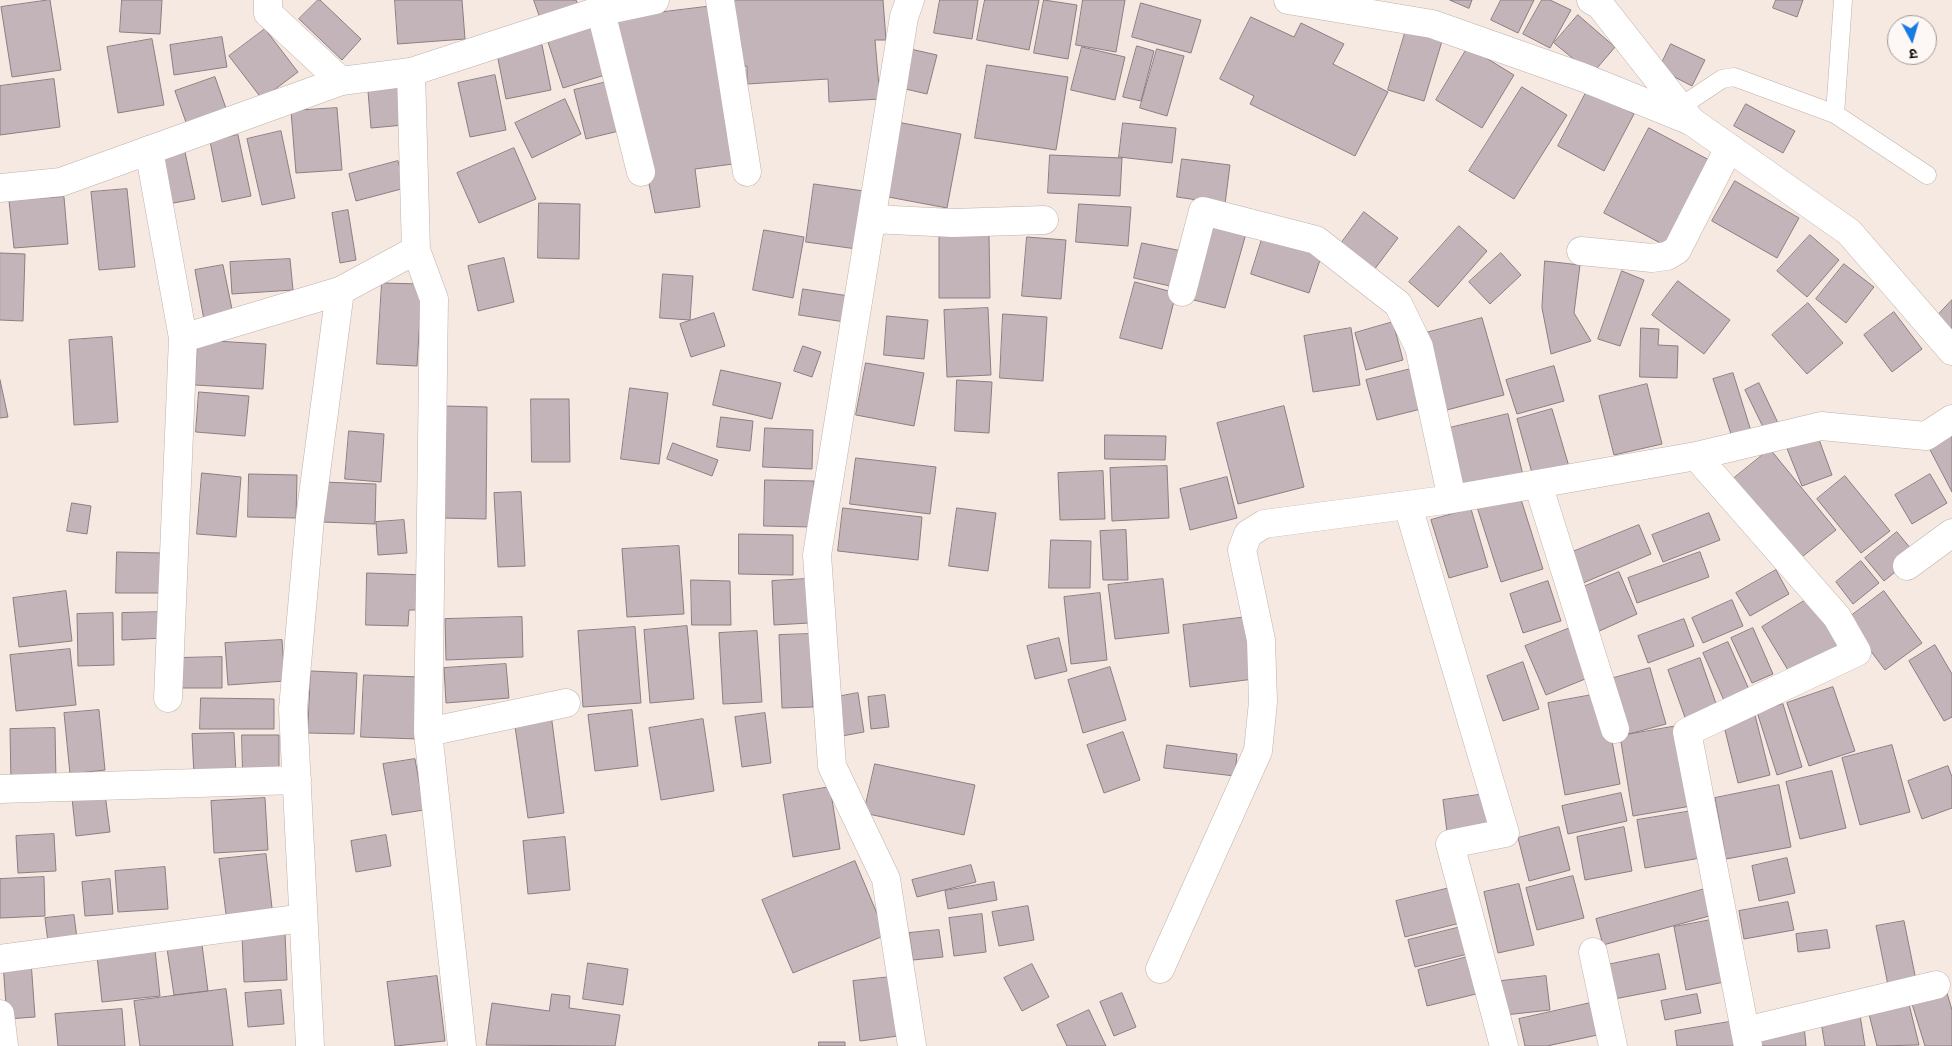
<!DOCTYPE html>
<html>
<head>
<meta charset="utf-8">
<style>
	body { margin:0 }
	#map { position:relative; width:1952px; height:1046px; overflow:hidden; background:#f6e9e1; font-family:Ubuntu,"Noto Sans Devanagari",sans-serif }
	canvas { display:block }
	.north { position:absolute; left:1887px; top:15px; width:50px; height:50px; box-sizing:border-box; background:#fdf8f5; border:1px solid #9f9a97; border-radius:50%; rotate:174deg; font-size:14px; font-weight:700; line-height:20px; text-align:center; color:#120e0b }
	.north::after { content:''; display:block; margin:auto; width:18px; height:22px; background:#187be3; clip-path:polygon(50% 0,100% 100%,50% 72%,0 100%) }
</style>
</head>
<body>
<div id="map">
<canvas width="1952" height="1046"></canvas>
<div class="north">उ</div>
</div>
<script>
const ctx = document.querySelector('canvas').getContext('2d');
ctx.lineJoin = 'round';
function paint(path, color) { ctx.fillStyle = color; ctx.fill(path, 'evenodd'); }
function stroke(path, color, width, dash) { ctx.strokeStyle = color; ctx.lineWidth = width; ctx.lineCap = dash ? 'butt' : 'round'; ctx.setLineDash(dash || []); ctx.stroke(path); }
const building = new Path2D(`
	M50,0L61,70L12,77L1,7Z
	M122,0H162L160,34L120,32Z
	M318,0H320L361,39L342,60L299,19Z
	M395,0H462L465,39L398,44Z
	M534,0H576L578,5L540,17Z
	M732,0H883L886,40H875L880,99L829,102L828,79L747,84V66L737,67Z
	M940,0H978L972,39L934,33Z
	M985,0H1039L1029,50L977,40Z
	M1044,0L1077,5L1068,59L1034,53Z
	M1083,0H1125L1116,52L1076,45Z
	M1450,0H1472L1469,8Z
	M1501,0H1534L1518,33L1491,20Z
	M1542,0H1550L1571,10L1550,48L1523,34Z
	M1776,0H1803L1797,17L1773,8Z
	M1141,3L1201,20L1191,53L1132,37Z
	M713,6L733,164L695,169L700,207L655,213L615,18Z
	M1578,15L1615,47L1592,74L1554,43Z
	M1251,17L1294,37L1301,23L1344,44L1333,64L1388,92L1355,156L1250,104L1254,96L1220,79Z
	M593,25L608,74L563,88L547,39Z
	M265,29L298,72L262,99L229,56Z
	M1406,30L1442,41L1424,101L1388,90Z
	M222,37L227,67L174,75L170,45Z
	M152,39L164,105L118,113L107,47Z
	M1671,44L1705,60L1692,86L1659,69Z
	M542,45L551,90L506,99L497,54Z
	M1137,46L1154,51L1141,101L1123,97Z
	M1082,47L1125,57L1115,100L1071,90Z
	M1468,47L1514,75L1482,128L1436,100Z
	M906,48L937,55L927,94L897,87Z
	M1157,49L1184,56L1167,116L1140,108Z
	M987,65L1068,77L1056,150L975,138Z
	M495,75L506,130L470,137L458,83Z
	M215,77L228,114L188,128L175,91Z
	M54,79L60,127L0,135V86Z
	M615,80L627,129L586,139L574,90Z
	M1522,87L1567,115L1514,199L1469,171Z
	M401,88L404,125L371,128L368,91Z
	M1588,89L1634,114L1604,171L1558,146Z
	M565,99L581,134L532,158L515,123Z
	M1746,104L1795,131L1783,153L1734,126Z
	M337,108L342,170L296,173L291,111Z
	M897,122L961,134L947,208L883,196Z
	M1123,123L1176,128L1172,163L1119,157Z
	M1649,128L1711,161L1666,246L1604,213Z
	M281,131L295,198L262,205L247,139Z
	M238,135L251,196L222,202L210,141Z
	M514,148L536,199L479,223L457,173Z
	M185,152L195,199L168,204L157,158Z
	M1050,155L1122,158L1120,196L1048,193Z
	M1182,159L1230,165L1225,204L1177,197Z
	M398,161L405,188L356,201L349,174Z
	M1735,181L1799,218L1777,258L1712,221Z
	M814,184L871,192L864,250L806,242Z
	M127,189L135,267L99,270L91,192Z
	M64,197L68,244L14,248L9,201Z
	M539,203L580,204L579,259L538,258Z
	M1079,204L1131,207L1128,246L1076,242Z
	M348,210L356,260L340,263L332,213Z
	M1364,212L1398,238L1371,274L1337,249Z
	M1208,219L1247,230L1225,308L1186,298Z
	M1459,226L1487,251L1438,307L1409,282Z
	M764,230L804,237L793,298L753,290Z
	M989,234L990,298H939V235Z
	M1810,235L1839,260L1807,297L1777,271Z
	M1263,236L1322,254L1309,293L1251,274Z
	M1027,237L1066,240L1061,299L1022,296Z
	M1142,243L1187,252L1179,288L1134,278Z
	M0,253L25,254L23,321L0,320Z
	M1501,253L1521,275L1490,304L1469,282Z
	M504,258L514,302L478,311L468,266Z
	M290,259L293,290L232,294L230,262Z
	M1545,261L1580,265L1574,313L1591,341L1551,354L1542,308Z
	M1844,264L1874,287L1846,323L1816,299Z
	M223,265L233,314L204,320L195,270Z
	M1622,271L1644,280L1620,346L1598,339Z
	M663,274L693,276L690,320L660,318Z
	M1678,281L1730,320L1704,354L1652,315Z
	M1135,282L1176,293L1162,349L1120,338Z
	M382,283L422,284L417,366L377,364Z
	M803,289L849,296L845,322L799,315Z
	M1952,300V329L1938,315Z
	M1808,303L1843,343L1807,374L1772,335Z
	M988,308L991,375L947,377L944,310Z
	M1894,312L1922,349L1892,372L1864,335Z
	M714,313L725,346L691,357L680,324Z
	M1003,314L1047,317L1043,381L1000,378Z
	M887,316L928,320L924,359L884,355Z
	M1482,318L1504,395L1443,411L1422,334Z
	M1393,322L1403,360L1366,370L1355,333Z
	M1351,328L1360,385L1313,392L1304,336Z
	M1641,328L1659,329L1658,345L1678,346L1677,378L1640,377Z
	M112,337L118,422L74,425L69,340Z
	M198,340L266,344L263,389L195,385Z
	M803,346L821,352L812,377L794,371Z
	M866,363L924,373L914,426L856,415Z
	M1554,366L1564,401L1517,414L1506,380Z
	M1419,367L1429,407L1377,420L1366,380Z
	M721,370L781,383L772,419L713,405Z
	M1733,373L1751,431L1732,437L1713,379Z
	M0,380L8,417L0,418Z
	M957,380L992,382L989,433L955,431Z
	M1759,383L1778,423L1764,429L1745,390Z
	M1647,384L1662,444L1614,455L1599,396Z
	M630,388L668,393L659,464L621,459Z
	M199,392L249,396L245,436L196,432Z
	M531,399H569L570,462H532Z
	M444,406L487,407L486,519L443,518Z
	M1284,406L1304,487L1238,504L1217,423Z
	M1552,409L1570,470L1534,480L1517,419Z
	M1508,414L1524,479L1461,494L1445,429Z
	M721,417L753,421L750,451L717,447Z
	M765,428L813,430L812,469L763,467Z
	M349,431L384,434L381,482L345,479Z
	M1817,434L1832,475L1802,486L1786,446Z
	M1952,434V492L1928,446Z
	M1105,435L1166,436L1165,460L1105,459Z
	M673,443L718,460L712,476L667,459Z
	M1770,449L1836,530L1793,564L1728,483Z
	M856,458L936,467L930,514L850,504Z
	M1167,466L1169,518L1112,521L1110,468Z
	M1103,471L1105,519L1060,520L1058,473Z
	M202,473L241,477L236,537L197,534Z
	M249,474L297,475L296,518L248,517Z
	M1930,474L1947,503L1912,524L1895,495Z
	M1845,476L1890,531L1861,553L1817,499Z
	M1227,477L1237,518L1190,530L1180,489Z
	M765,480L814,481L812,527L764,526Z
	M323,482L376,484L375,524L322,522Z
	M521,492L525,566L498,567L494,493Z
	M1519,493L1543,569L1501,582L1477,507Z
	M72,503L91,506L87,534L67,531Z
	M843,508L922,517L918,560L838,551Z
	M957,508L996,513L988,571L949,566Z
	M1471,509L1488,567L1449,578L1431,520Z
	M1709,513L1720,540L1663,562L1652,535Z
	M404,520L407,553L378,555L376,522Z
	M1639,525L1651,554L1583,583L1570,553Z
	M1126,530L1128,580H1103L1100,531Z
	M1897,532L1916,555L1884,581L1865,558Z
	M739,534L793,535V575L739,574Z
	M1051,540L1091,541L1090,588H1049Z
	M679,546L684,614L627,617L622,549Z
	M117,552L162,553L161,593H116Z
	M1700,552L1709,577L1637,603L1628,578Z
	M1861,561L1879,583L1853,604L1836,582Z
	M1776,570L1789,594L1750,616L1736,593Z
	M1619,572L1637,614L1595,633L1576,590Z
	M367,573L426,575L425,610H409L408,626L366,625Z
	M806,579L809,623L774,625L772,581Z
	M1163,579L1169,633L1115,639L1108,585Z
	M691,580L730,581L731,625H692Z
	M1548,581L1561,621L1523,633L1510,594Z
	M66,591L72,641L19,647L13,598Z
	M1884,591L1922,643L1885,670L1847,619Z
	M1100,593L1107,660L1071,664L1064,597Z
	M1809,598L1839,645L1791,675L1762,627Z
	M1732,600L1743,626L1703,643L1692,618Z
	M164,612L165,638L122,640V613Z
	M113,613L114,665L78,666L77,614Z
	M522,617L523,657L446,660L445,619Z
	M1247,617L1254,679L1190,687L1183,625Z
	M1684,619L1694,646L1648,663L1638,636Z
	M687,626L694,699L650,703L644,630Z
	M635,627L641,703L583,707L578,631Z
	M1570,628L1590,677L1546,695L1525,646Z
	M1753,628L1773,674L1752,683L1731,638Z
	M757,631L762,702L723,704L719,633Z
	M810,634L813,707L782,708L779,635Z
	M1059,638L1067,671L1035,679L1027,646Z
	M282,640L285,681L228,685L225,643Z
	M1728,642L1751,694L1726,705L1703,653Z
	M1935,645L1952,674V717L1944,721L1909,661Z
	M70,649L76,705L16,711L10,655Z
	M222,657V688H179L178,658Z
	M1700,658L1719,712L1687,723L1668,670Z
	M1523,662L1539,709L1503,721L1487,676Z
	M506,664L509,698L446,703L444,668Z
	M1110,667L1126,720L1083,733L1068,680Z
	M1650,668L1666,724L1625,735L1610,679Z
	M311,671L357,673L354,734L308,733Z
	M364,675L421,677L418,739L361,737Z
	M1833,687L1855,751L1809,766L1787,703Z
	M858,693L864,732L842,736L836,697Z
	M1603,693L1620,784L1565,795L1548,703Z
	M885,695L889,727L871,729L868,697Z
	M201,698L274,699V729H200Z
	M1783,704L1802,767L1777,775L1757,712Z
	M99,710L105,770L70,774L64,713Z
	M632,710L638,766L595,771L588,715Z
	M1754,711L1770,775L1738,783L1722,718Z
	M765,713L771,763L742,767L735,717Z
	M551,714L564,813L528,818L514,719Z
	M703,719L714,791L661,800L649,728Z
	M1683,725L1697,805L1633,816L1620,736Z
	M55,728L56,781L11,782L10,729Z
	M1123,732L1140,780L1104,793L1087,745Z
	M234,733L236,774L194,776L192,734Z
	M242,735H279V773L243,774Z
	M1167,745L1237,754L1235,776L1164,768Z
	M1892,745L1910,812L1860,825L1842,758Z
	M415,759L424,810L392,815L383,764Z
	M875,764L975,785L964,835L864,813Z
	M1948,766L1952,777V808L1922,819L1908,781Z
	M1832,771L1846,828L1800,839L1786,782Z
	M1779,785L1791,847L1726,859L1715,798Z
	M830,787L840,849L793,857L783,795Z
	M1621,793L1627,821L1568,834L1562,806Z
	M105,794L110,832L76,836L72,798Z
	M1485,794L1490,826L1447,832L1443,800Z
	M265,798L268,850L214,853L211,801Z
	M1692,811L1700,858L1645,868L1637,820Z
	M1559,827L1570,870L1529,881L1518,838Z
	M1624,827L1632,871L1585,880L1577,837Z
	M54,834L56,871L18,873L16,836Z
	M386,835L391,866L356,872L351,841Z
	M565,837L570,890L528,894L523,841Z
	M266,854L273,917L227,922L219,859Z
	M1787,858L1795,893L1759,901L1752,866Z
	M855,861L886,935L793,973L762,900Z
	M971,865L976,882L917,897L912,880Z
	M165,867L168,909L118,912L115,871Z
	M1573,876L1584,918L1537,930L1526,888Z
	M44,877L45,916L0,918V879Z
	M110,879L113,914L85,916L82,882Z
	M994,882L997,900L948,909L945,891Z
	M1519,884L1534,945L1498,953L1484,892Z
	M1458,886L1468,921L1405,937L1396,901Z
	M1705,889L1713,915L1603,945L1596,919Z
	M1788,902L1794,930L1744,939L1739,911Z
	M1028,906L1034,940L999,946L992,912Z
	M982,914L986,952L954,956L949,918Z
	M74,915L78,946L49,950L45,918Z
	M1716,919L1729,981L1686,990L1674,927Z
	M1904,921L1917,985L1889,990L1876,926Z
	M1469,925L1476,952L1415,967L1408,940Z
	M939,930L943,957L913,960L909,933Z
	M1827,930L1830,948L1798,952L1796,934Z
	M285,933L287,980L244,982L242,935Z
	M201,937L208,991L174,995L166,942Z
	M154,941L160,996L102,1002L96,947Z
	M1659,954L1666,989L1609,1000L1602,966Z
	M1471,956L1480,993L1427,1006L1418,970Z
	M31,961L35,1017L7,1019L3,963Z
	M588,963L628,969L623,1005L583,999Z
	M1032,964L1049,997L1022,1011L1004,978Z
	M437,976L445,1041L395,1046L387,982Z
	M1546,976L1550,1010L1505,1015L1501,981Z
	M891,977L898,1036L860,1041L853,981Z
	M1944,983L1952,1010V1046H1925L1909,994Z
	M226,989L233,1046H140L134,1001Z
	M281,990L284,1024L248,1027L245,993Z
	M1122,993L1136,1027L1114,1036L1100,1002Z
	M552,994L570,996L569,1008L620,1015L615,1046L486,1045L492,1003L549,1011Z
	M1697,994L1701,1013L1665,1020L1661,1001Z
	M1907,996L1919,1045L1877,1046L1867,1006Z
	M1595,1002L1602,1034L1547,1046H1525L1519,1019Z
	M122,1009L125,1046H58L55,1014Z
	M1859,1009L1865,1046H1825L1820,1016Z
	M1089,1010L1106,1046H1067L1057,1025Z
	M1735,1021L1739,1046H1677L1675,1031Z
	M1804,1025L1806,1046H1760L1759,1030Z
	M819,1042H845V1046H819Z`);
paint(building, '#c3b4b9');
stroke(building, '#8b7e82', 1);
const service = new Path2D(`
	M1680,107L1722,79L1734,77L1835,114L1927,175
	M1835,114L1843,0`);
const minor = new Path2D(`
	M268,0V13L341,81
	M720,0L747,172
	M910,0L904,17L817,555L832,766L886,879L912,1046
	M1591,0L1600,5L1691,121
	M601,12L641,172
	M149,150L183,338
	M872,219L953,223L1044,220
	M416,250L434,299L428,732L566,703
	M1581,251L1652,258L1667,256L1677,250L1729,148
	M1182,292L1203,211L1316,240L1398,304L1419,347L1452,499
	M1696,456L1837,617L1857,652L1687,732L1748,1046
	M1538,484L1615,729
	M1408,506L1505,833L1450,844L1504,1046
	M1907,566L1952,533
	M168,698L183,338L340,291L416,250L411,72
	M428,732L462,1046
	M0,789L297,780
	M1593,952L1613,1046
	M0,959L303,918
	M1160,969L1258,751L1263,702L1261,640L1242,550L1248,534L1264,524L1452,499L1696,456L1821,426L1926,436L1952,419
	M0,1014L4,1046
	M1745,1031L1936,985
	M310,1046L293,709L310,518L340,291`);
const secondary = new Path2D(`
	M1288,0L1432,24L1582,77L1691,121L1849,232L1952,351
	M0,188L61,182L341,81L411,72L589,14L655,0`);
stroke(service, '#beb1aa', 19);
stroke(minor, '#beb1aa', 29);
stroke(secondary, '#beb1aa', 29);
stroke(service, '#fff', 18);
stroke(minor, '#fff', 28);
stroke(secondary, '#fff', 28);
</script>
</body>
</html>
